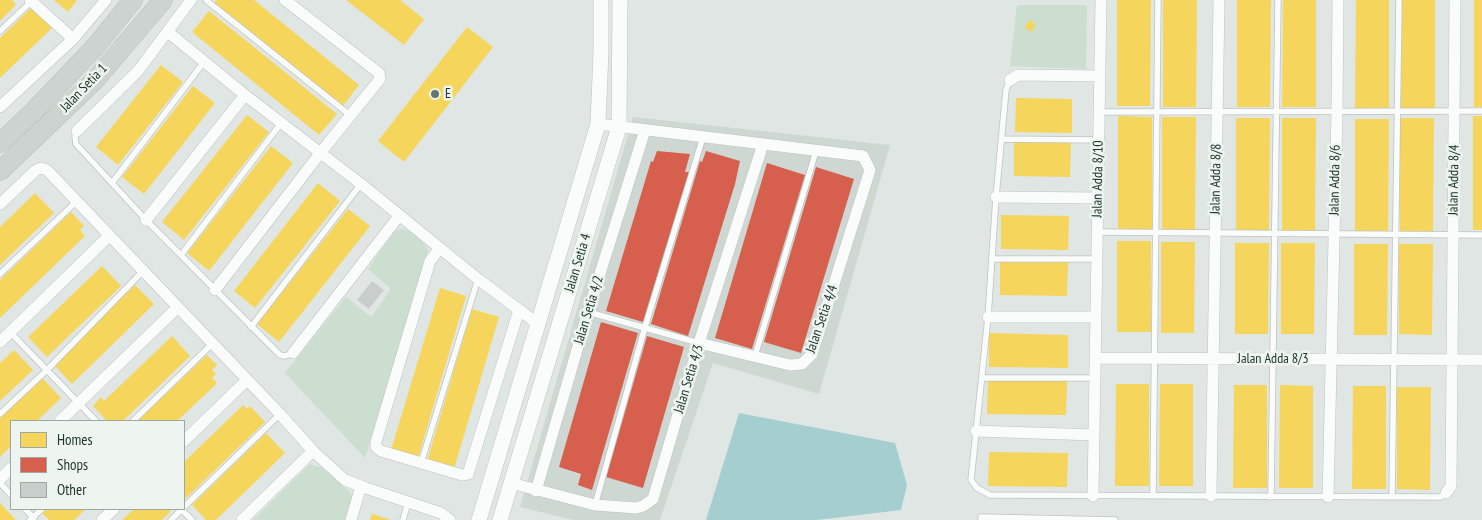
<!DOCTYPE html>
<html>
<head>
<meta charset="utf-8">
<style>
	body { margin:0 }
	#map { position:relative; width:1482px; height:520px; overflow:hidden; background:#e0e6e3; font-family:"PT Sans Narrow",sans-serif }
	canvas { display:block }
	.legend { position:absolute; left:10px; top:420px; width:175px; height:90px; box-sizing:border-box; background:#eef5f1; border:1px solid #9ca9a3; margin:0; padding:6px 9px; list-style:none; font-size:15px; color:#21362f }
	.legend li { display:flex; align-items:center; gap:10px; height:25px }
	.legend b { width:25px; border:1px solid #9ca9a3 }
</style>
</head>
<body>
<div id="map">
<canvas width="1482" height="520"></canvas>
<ul class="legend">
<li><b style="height:14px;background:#f6d55c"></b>Homes</li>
<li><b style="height:14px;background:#d6604d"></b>Shops</li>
<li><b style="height:14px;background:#c9cecc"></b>Other</li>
</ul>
</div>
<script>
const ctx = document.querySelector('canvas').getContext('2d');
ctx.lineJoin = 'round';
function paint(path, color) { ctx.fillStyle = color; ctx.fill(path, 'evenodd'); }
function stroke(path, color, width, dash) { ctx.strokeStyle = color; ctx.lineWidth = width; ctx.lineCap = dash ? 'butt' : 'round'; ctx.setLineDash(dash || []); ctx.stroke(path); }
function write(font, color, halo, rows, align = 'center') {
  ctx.font = font + ' "PT Sans Narrow",sans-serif'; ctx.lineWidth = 5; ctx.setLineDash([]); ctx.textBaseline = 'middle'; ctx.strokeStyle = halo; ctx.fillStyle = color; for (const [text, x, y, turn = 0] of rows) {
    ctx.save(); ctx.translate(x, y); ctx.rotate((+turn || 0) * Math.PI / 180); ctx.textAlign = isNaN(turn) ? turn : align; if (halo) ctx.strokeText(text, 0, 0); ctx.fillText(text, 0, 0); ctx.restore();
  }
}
paint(new Path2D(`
	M633,117L890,145L819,394L713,363L660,520H573L520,507Z`), '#cfd7d3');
paint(new Path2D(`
	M1017,5H1087L1086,69L1010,66Z
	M402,229C411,229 426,243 428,251L365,458L285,373L346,297L371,317L391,289L368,269L395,231Z
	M310,464L323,468L351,493L352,501L346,520H253Z`), '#cbdecf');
paint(new Path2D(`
	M739,413L895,443L907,485L901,510L817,520H706Z`), '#a4ced0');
paint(new Path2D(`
	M0,0H12L16,5L0,21Z
	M54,0H77L68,12Z
	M217,0H254L359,85L342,107L214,3Z
	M346,0H400L424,19L404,45Z
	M1117,0H1151L1150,106H1117Z
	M1163,0H1197L1196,107H1163Z
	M1237,0H1271L1270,107H1237Z
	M1283,0H1316V107H1282Z
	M1356,0H1389V108H1355Z
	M1402,0H1435V109H1401Z
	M1474,0H1482V107H1474Z
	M32,7L52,28L0,78V38Z
	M209,11L337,114L319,135L192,32Z
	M1029,20L1036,24L1031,32L1025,28Z
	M467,27L493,47L404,162L378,141Z
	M161,65L183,82L118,165L96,147Z
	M193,86L215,103L144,194L122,177Z
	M1016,98L1072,99V133L1015,132Z
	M247,115L269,132L184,240L162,222Z
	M1118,116L1152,117V230H1118Z
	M1473,116H1482V230H1473Z
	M1162,117H1196L1195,231L1162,230Z
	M1236,118H1270L1269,232H1236Z
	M1282,118H1316L1315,232H1282Z
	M1400,118H1434L1433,232H1400Z
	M1355,119H1389L1388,233H1355Z
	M1014,142L1071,143L1070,177L1014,176Z
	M271,146L293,163L209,271L187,253Z
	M318,183L340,201L255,308L234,291Z
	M35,193L54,213L0,265V227Z
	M348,209L370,226L279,342L257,324Z
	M71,212L84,226L80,230L85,236L0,318V280Z
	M1001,215L1069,216L1068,250L1001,249Z
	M1117,241H1151V332H1117Z
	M1161,242H1195L1194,333H1161Z
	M1235,243H1269L1268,334H1235Z
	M1281,243H1315L1314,334H1281Z
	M1354,244H1388L1387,335H1354Z
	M1399,244H1433L1432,335L1399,334Z
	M1000,261L1068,262L1067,296L1000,295Z
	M102,266L121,286L47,357L28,337Z
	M135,285L154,304L72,384L53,364Z
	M440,288L466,296L418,458L391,450Z
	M472,309L499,317L454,469L427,461Z
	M989,333L1068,335V368L989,367Z
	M172,336L190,356L123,421H107L93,406L101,397L104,401Z
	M14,350L33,370L0,401V363Z
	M207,355L217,365L212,370L216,374L212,378L217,383L210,390L177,421H137Z
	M42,378L61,398L37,421H11V446L0,457V418Z
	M988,380L1067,381L1066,415L987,414Z
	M1116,384H1149V486H1115Z
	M1160,384H1193V486H1159Z
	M1234,385H1267V488H1233Z
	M1280,385L1313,386V488H1279Z
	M1353,386H1386V489H1352Z
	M1397,387H1431L1430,490L1397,489Z
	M243,405L247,409L250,406L265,422L186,498L184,496V462Z
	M266,433L285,453L216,520H206L192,505Z
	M989,452L1068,453L1067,487L988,486Z
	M0,503L16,520H0Z
	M46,509H86L74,520H49L42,513Z
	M134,509H169L171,511L162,520H122Z
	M372,514L391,520H370Z`), '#f6d55c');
paint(new Path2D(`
	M657,151L690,154L685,172H689L643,322L606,311L651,161L653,162Z
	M706,151L740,161L735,184L688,336L651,324L700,161L702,162Z
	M767,163L805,175L752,349L715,338Z
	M816,167L854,179L801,353L764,342Z
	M601,322L638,333L592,490L578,485L581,474L559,467Z
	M647,336L684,347L643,488L606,477Z`), '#d6604d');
paint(new Path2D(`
	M372,281L384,290L369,309L357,300Z`), '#c9cecc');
const service = new Path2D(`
	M206,0L351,116
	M0,31L33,0
	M1010,80L1006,90L996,197L988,317L971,480L977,488L990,495L1441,497L1446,493
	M1099,112L1482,111
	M77,131L75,136L76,144L146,220L280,355L285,356L293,353
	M1002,139L1098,140
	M112,183L204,62
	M1097,232L1482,235
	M181,255L282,122
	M992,259H1097
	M0,274L77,201
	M588,312L699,343
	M251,327L361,184
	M10,332L96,421
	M755,356L816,151
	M982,378H1095
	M0,414L47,370L143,271
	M133,421L212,344
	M421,463L478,279
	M0,483L11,495
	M1153,495L1158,0
	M1392,496L1399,0
	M1271,497L1278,0
	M595,505L645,327L703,137
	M184,507L280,414
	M25,509L34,518
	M181,509L192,520
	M30,520L42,509
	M171,520L182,509
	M403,520L408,502
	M981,520V517L1115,520`);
const minor = new Path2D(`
	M30,0L73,39
	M168,32L245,95L361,184L478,279L538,324
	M1010,80L1018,75L1100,76
	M0,107L73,39L106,0
	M598,124L863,156L870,170L812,354L802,364L790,365L699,343
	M77,131L138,71L191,0
	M996,197L1098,198
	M0,204L36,170L41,168L47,170L280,414L313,451L345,480L366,488L441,513L450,520
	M146,220L245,95
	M439,249L430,261L376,442V447L381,451L462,475L468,474L519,310
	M215,290L321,152L380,79L379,73L285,0
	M988,317H1096
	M0,342L109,236
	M293,353L399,216
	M1095,358L1482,360
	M60,421L178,307
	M976,431L1094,435
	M184,441L247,380
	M0,479L11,468
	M511,483L595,505L636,508L643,506L653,499L699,343L763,144
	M536,491L588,312L645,130
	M1446,493L1451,486L1455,0
	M1093,496L1101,0
	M1211,496L1219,0
	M1328,497L1337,111L1338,0
	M102,520L114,509
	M242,520L313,451
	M351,520L361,486`);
const tertiary = new Path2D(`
	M479,520L598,124L601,52V0
	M500,520L619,127L620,0`);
const primary = new Path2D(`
	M0,143L33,112L95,47L133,0
	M0,171L95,80L163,0`);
stroke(service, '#bdc3c0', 7);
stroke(minor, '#bdc3c0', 12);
stroke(tertiary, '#bdc3c0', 16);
stroke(primary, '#bbc3bf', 20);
stroke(service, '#fafbfb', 5.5);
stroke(minor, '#fafbfb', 11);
stroke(tertiary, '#fafbfb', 15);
stroke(primary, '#ccd3d0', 19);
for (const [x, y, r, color] of [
	[435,94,5,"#64746e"]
]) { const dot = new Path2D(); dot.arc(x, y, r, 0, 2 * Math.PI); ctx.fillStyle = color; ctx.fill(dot); stroke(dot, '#eef5f1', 2); }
write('14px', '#21362f', '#eef5f1', [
	["Jalan Setia 1",84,88,-46],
	["Jalan Adda 8/10",1098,179,-89],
	["Jalan Adda 8/8",1216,179,-89],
	["Jalan Adda 8/6",1335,180,-89],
	["Jalan Adda 8/4",1454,180,-89],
	["Jalan Setia 4",578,263,-73],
	["Jalan Setia 4/2",589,310,-73],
	["Jalan Setia 4/4",822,319,-71],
	["Jalan Adda 8/3",1273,359],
	["Jalan Setia 4/3",689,379,-73]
]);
write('14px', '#21362f', '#eef5f1', [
	["E",445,94]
], 'left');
</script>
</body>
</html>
